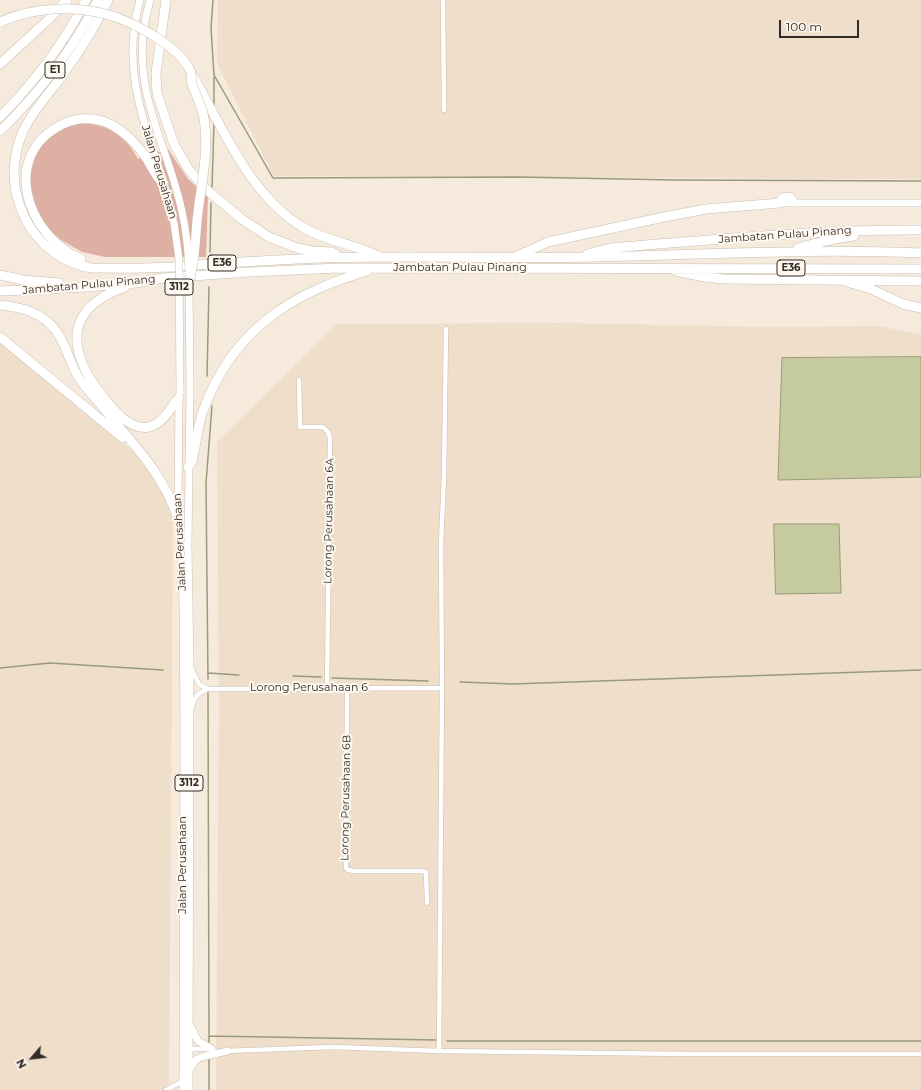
<!DOCTYPE html>
<html>
<head>
<meta charset="utf-8">
<style>
	body { margin:0 }
	#map { position:relative; width:921px; height:1090px; overflow:hidden; background:#f5eadc; font-family:Montserrat,sans-serif }
	canvas { display:block }
	.north { position:absolute; left:12px; top:1038px; width:40px; height:40px; -webkit-text-stroke:3px #fff8f0; paint-order:stroke; rotate:242deg; font-size:11px; font-weight:700; line-height:16px; text-align:center; color:#2f2b26 }
	.north::after { content:''; display:block; margin:auto; width:14px; height:18px; background:#2f2b26; clip-path:polygon(50% 0,100% 100%,50% 72%,0 100%) }
	.scale { position:absolute; left:779px; top:20px; width:80px; height:18px; box-sizing:border-box; border:2px solid #2f2b26; border-top:0; padding-left:5px; font-size:12px; line-height:14px; white-space:nowrap; color:#2f2b26; -webkit-text-stroke:3px #fff8f0; paint-order:stroke }
</style>
</head>
<body>
<div id="map">
<canvas width="921" height="1090"></canvas>
<div class="north">N</div>
<div class="scale">100 m</div>
</div>
<script>
const ctx = document.querySelector('canvas').getContext('2d');
ctx.lineJoin = 'round';
function paint(path, color) { ctx.fillStyle = color; ctx.fill(path, 'evenodd'); }
function stroke(path, color, width, dash) { ctx.strokeStyle = color; ctx.lineWidth = width; ctx.lineCap = dash ? 'butt' : 'round'; ctx.setLineDash(dash || []); ctx.stroke(path); }
function write(font, color, halo, rows, align = 'center') {
  ctx.font = font + ' Montserrat,sans-serif'; ctx.lineWidth = 4; ctx.setLineDash([]); ctx.textBaseline = 'middle'; ctx.strokeStyle = halo; ctx.fillStyle = color; for (const [text, x, y, turn = 0] of rows) {
    ctx.save(); ctx.translate(x, y); ctx.rotate((+turn || 0) * Math.PI / 180); ctx.textAlign = isNaN(turn) ? turn : align; if (halo) ctx.strokeText(text, 0, 0); ctx.fillText(text, 0, 0); ctx.restore();
  }
}
paint(new Path2D(`
	M218,0H921V179L274,176L217,64Z
	M561,323L769,327L877,326L921,334V1090H216L219,698L217,442L337,324Z
	M0,343L136,454L159,483L173,517L169,1090H0Z`), '#eedeca');
paint(new Path2D(`
	M84,123C111,126 125,135 138,159L168,149L188,179L208,197L206,257H105L82,252L61,240L42,223L25,186L36,147L70,124Z`), '#deafa3');
const water = new Path2D(`
	M921,357V477L778,480L782,358Z
	M774,524H839L841,593L776,594Z`);
paint(water, '#c6cb9f');
stroke(water, '#999b7b', 1);
stroke(new Path2D(`
	M213,0L211,28L214,75L273,178L520,177L674,180L921,181
	M214,77V105
	M212,187L214,123
	M210,252L211,203
	M207,376L209,287
	M0,668L50,663L163,670
	M208,673L239,675
	M293,676L321,677
	M332,678L428,681
	M208,679L206,483L212,406
	M460,682L513,684L921,670
	M208,693L209,1036L437,1040
	M447,1041H921
	M209,1044V1036
	M209,1090V1058`), '#999b7b', 1.5);
const street = new Path2D(`
	M443,0L444,110
	M299,380L300,427H323L328,432L330,438L327,688
	M191,668L199,684L207,689L442,688
	M347,689L346,868L348,870L354,871H422L426,872L427,903
	M192,707C194,698 198,693 207,689
	M187,1049H211
	M225,1051L333,1047L439,1051L687,1054H921
	M439,1051L442,688L441,545L444,475L446,329
	M166,1090L183,1081`);
const secondary = new Path2D(`
	M795,203L792,198L789,196L782,197L781,198L780,203H921`);
const primary = new Path2D(`
	M140,0C121,67 143,120 164,183
	M150,0C147,12 144,24 143,36C139,77 151,114 164,151
	M189,281L190,389L188,546L190,665L189,1090
	M179,396L178,507L183,600L184,728L183,1090
	M191,1027L198,1041L212,1049
	M189,1071C191,1067 193,1063 196,1060C201,1055 218,1054 227,1051`);
const highway = new Path2D(`
	M108,0C96,25 82,48 66,70C54,88 39,103 28,122C13,147 10,179 20,206C30,236 55,260 86,267C92,269 97,268 103,268C127,269 150,268 173,267C222,263 270,260 319,258C411,255 502,259 594,257C703,255 812,248 921,253
	M166,0L156,73L157,93L174,144L189,170L207,190L243,220L269,237L297,248L312,251L332,252L336,254
	M0,64L49,19L67,0
	M190,71C222,125 248,195 304,228C328,242 356,244 380,257
	M0,117C35,82 64,43 86,0
	M0,131C40,92 73,50 98,0
	M798,248C816,243 835,238 854,236
	M587,254L610,248C713,240 817,229 921,230
	M517,256L548,242L664,217L706,209L780,203
	M81,259C25,235 0,154 63,124C77,117 96,117 110,124C125,132 138,145 147,159C152,168 156,177 164,184
	M676,271L704,277L724,279L921,281
	M0,275L23,280L59,283
	M847,282L871,289L903,304L921,308
	M125,287C65,308 66,349 101,394C112,408 129,431 149,427C165,423 169,408 179,398
	M0,291L86,287L136,283L163,278L250,272L338,268L921,269
	M0,305C18,307 33,310 48,322C66,338 67,359 79,378C85,387 93,396 100,404C130,441 164,473 178,519
	M0,337L123,438
	M188,467L192,462C196,446 197,430 202,414C230,333 288,294 367,271`);
stroke(street, '#cabfb2', 5.5);
stroke(secondary, '#cabfb2', 8);
stroke(primary, '#cabfb2', 8);
stroke(highway, '#cabfb2', 10);
stroke(street, '#fff', 4.5);
stroke(secondary, '#fff', 7);
stroke(primary, '#fff', 7);
stroke(highway, '#fff', 9);
const primaryBridge = new Path2D(`
	M164,151C179,194 188,226 189,272
	M164,184L174,223L179,259L180,391`);
const highwayBridge = new Path2D(`
	M0,22C34,7 73,5 109,15C134,22 178,46 190,70C192,74 191,80 192,85C196,94 200,103 203,113C210,146 202,180 198,212C195,235 196,259 189,281`);
stroke(primaryBridge, '#cabfb2', 8, []);
stroke(highwayBridge, '#cabfb2', 10, []);
stroke(primaryBridge, '#fff', 7);
stroke(highwayBridge, '#fff', 9);
for (const [x, y, w] of [
	[55,70,20],
	[222,263,28],
	[791,268,28],
	[179,287,28],
	[189,783,28]
]) { const box = new Path2D(); box.roundRect(x - w / 2, y - 8, w, 16, 3); ctx.fillStyle = '#fff8f0'; ctx.fill(box); stroke(box, '#2f2b26', 1); }
write('bold 10px', '#2f2b26', null, [
	["E1",55,70],
	["E36",222,263],
	["E36",791,268],
	["3112",179,287],
	["3112",189,783]
]);
write('11px', '#2f2b26', '#fff8f0', [
	["Jalan Perusahaan",159,172,73],
	["Jambatan Pulau Pinang",785,235,-4],
	["Jambatan Pulau Pinang",460,268],
	["Jambatan Pulau Pinang",89,285,-5],
	["Lorong Perusahaan 6A",329,521,-89],
	["Jalan Perusahaan",180,542,-93],
	["Lorong Perusahaan 6",309,688],
	["Lorong Perusahaan 6B",346,798,-89],
	["Jalan Perusahaan",183,865,-90]
]);
</script>
</body>
</html>
